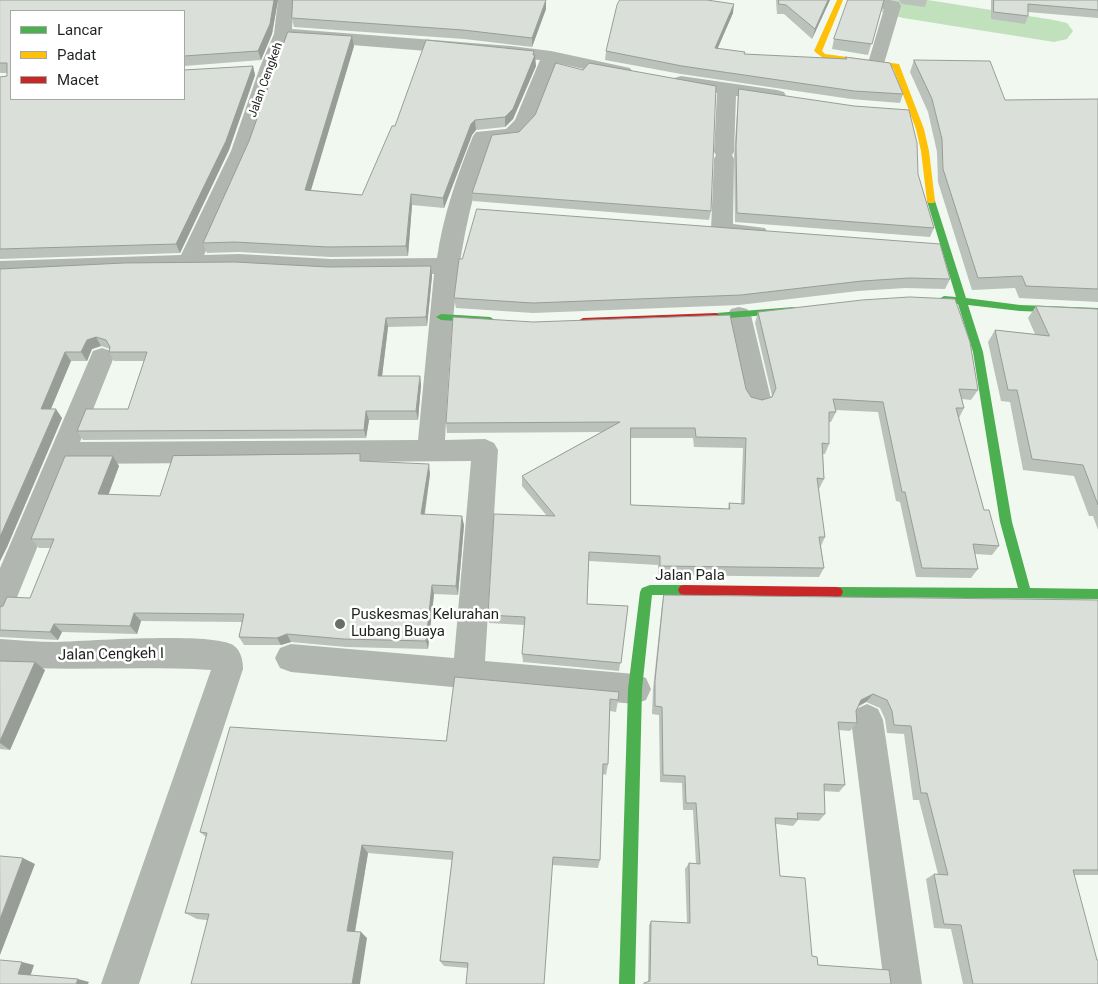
<!DOCTYPE html>
<html>
<head>
<meta charset="utf-8">
<style>
	body { margin:0 }
	#map { position:relative; width:1098px; height:984px; overflow:hidden; background:#f1f8f0; font-family:Roboto,sans-serif }
	canvas { display:block }
	.legend { position:absolute; left:10px; top:10px; width:175px; height:90px; box-sizing:border-box; background:#fff; border:1px solid #a5a7a5; margin:0; padding:6px 9px; list-style:none; font-size:15px; color:#1e231e }
	.legend li { display:flex; align-items:center; gap:10px; height:25px }
	.legend b { width:25px; border:1px solid #a5a7a5 }
</style>
</head>
<body>
<div id="map">
<canvas width="1098" height="984"></canvas>
<ul class="legend">
<li><b style="height:6px;background:#4caf50"></b>Lancar</li>
<li><b style="height:6px;background:#ffc107"></b>Padat</li>
<li><b style="height:6px;background:#c62828"></b>Macet</li>
</ul>
</div>
<script>
const ctx = document.querySelector('canvas').getContext('2d');
ctx.lineJoin = 'round';
function paint(path, color) { ctx.fillStyle = color; ctx.fill(path, 'evenodd'); }
function stroke(path, color, width, dash) { ctx.strokeStyle = color; ctx.lineWidth = width; ctx.lineCap = dash ? 'butt' : 'round'; ctx.setLineDash(dash || []); ctx.stroke(path); }
function write(font, color, halo, rows, align = 'center') {
  ctx.font = font + ' Roboto,sans-serif'; ctx.lineWidth = 5; ctx.setLineDash([]); ctx.textBaseline = 'middle'; ctx.strokeStyle = halo; ctx.fillStyle = color; for (const [text, x, y, turn = 0] of rows) {
    ctx.save(); ctx.translate(x, y); ctx.rotate((+turn || 0) * Math.PI / 180); ctx.textAlign = isNaN(turn) ? turn : align; if (halo) ctx.strokeText(text, 0, 0); ctx.fillText(text, 0, 0); ctx.restore();
  }
}
paint(new Path2D(`
	M863,0H928L1054,20L1067,23L1073,31L1067,39L1054,42L903,18L868,8Z`), '#c1e1bd');
paint(new Path2D(`
	M278,0H294L292,29L511,46L551,51L630,68L633,72L630,76L624,78L557,63L534,122L519,139L491,142C454,238 451,338 445,440L485,439L494,443L498,450L485,661L635,674L646,678L651,689L646,700L635,704L291,672L280,668L275,658L280,648L291,644L454,658L471,461L71,464L11,612L0,616V568L93,351L102,348L111,351L114,357L80,442L418,440L434,274L331,275L239,270L129,271L0,277V261L181,255L231,151L260,67L274,34ZM289,40L540,60L515,120L506,129L476,132L473,136C457,176 443,216 437,258L331,259L239,254L204,255L251,151L278,67Z
	M862,0H890L899,2L901,6L883,67H871L868,63L884,9L864,4Z
	M681,76L777,90L784,92L786,96L784,100L777,102L736,96L734,152L732,155L734,159L733,224L765,228L768,233L765,238C750,242 729,239 714,235L711,230L714,159L716,155L714,152L717,93L674,86L672,82L674,78Z
	M739,307L747,309L751,315L771,399L767,406L758,409L749,406L745,399L727,315L731,309Z
	M0,639C19,640 38,642 57,642C90,641 210,632 233,645C241,650 243,661 243,669L139,984H101L211,670C141,666 70,671 0,667Z
	M867,704L878,709L883,720L922,984H884L851,720L856,709Z`), '#b1b7b0');
paint(new Path2D(`
	M931,198L935,201L966,298L1020,305L1098,308V314L1020,311L968,305L983,352L1012,522L1030,588L1098,589V599L837,597L833,596L831,592L833,588L837,587L1018,588L1000,522L973,352L958,304L944,302L939,299L944,296L956,297L927,201Z
	M794,307L799,310L794,313L716,319L711,316L716,313Z
	M441,314L490,317L495,320L490,323L441,320L436,317Z
	M650,585H684L688,586L690,590L688,594L684,595H652L642,689L635,984H619L628,689L640,592L642,588Z`), '#4caf50');
paint(new Path2D(`
	M837,0H843L822,51L825,54L899,64L924,129L929,151L935,201L934,203H928L927,201L921,151L916,129L893,68L823,58L814,51Z`), '#ffc107');
paint(new Path2D(`
	M716,313L721,316L716,319L583,324L578,321L583,318Z
	M684,585L837,587L841,588L843,592L841,596L837,597L684,595L680,594L678,590L680,586Z`), '#c62828');
paint(new Path2D(`
	M0,0H278L272,34L261,60L184,66V11H11V99H184V70L253,66L255,75L229,150L180,253L0,259V77L7,76V73H0Z
	M776,0H830L812,39L784,14H777Z
	M884,0L868,55L832,49L834,39Z
	M899,0H927L925,7L902,4Z
	M991,0H1098V18L1028,12V16L1025,24L991,19Z
	M546,9L532,47L464,39L294,27L292,18Z
	M733,13L717,49L744,54L844,59L845,57L903,94L900,103L851,99L681,74L605,60L606,51Z
	M352,36L354,46L311,190L362,195L395,126L534,55L536,66L513,119L505,127L476,130L472,135L444,208L412,205L408,256L331,257L239,252L207,253L203,243Z
	M914,60L1005,100L1098,99V302L1019,298L1015,288L972,290L938,182L937,152L928,112L910,72Z
	M739,89L918,174L934,228L930,237L735,222L734,155L738,98Z
	M472,193L711,211L709,220L473,201Z
	M459,259L950,279L945,289L905,288L858,291L739,305L533,313L456,308L454,298Z
	M431,266L432,276L427,326L388,327L382,376H420L421,385L418,420H369L366,438L83,440L77,431L128,409L144,361H114L109,352L110,349L101,346L92,349L87,361H71L51,409L62,418L7,547L0,561V269Z
	M1036,306L1098,309V530L1093,516H1089L1074,476L1023,470L1010,402L1001,401L988,342L995,330L1035,334L1028,318Z
	M758,312L978,390L971,400L962,399L964,408L959,418L984,510L999,546L992,555L975,554L978,569L971,578L916,577L900,502L896,501L878,412L835,410L836,412L831,422H829V444L825,454H823L824,479L819,489L818,488L825,537L821,546L824,568L819,577L658,575V565L589,561L587,604L628,606L619,671L523,662L522,654L524,625L489,623L488,615L547,516L522,486V476L601,432L447,433L446,423L746,389L751,397L762,400L772,396L755,323ZM631,438H693L694,447L743,448L741,504L729,503L728,509L631,505Z
	M113,456L119,466L108,495L160,496L363,462L430,474L425,514L464,525L458,595L434,594L428,649L346,647L291,642L281,645H244L239,637L242,622L141,621L137,634L62,632L58,640L0,637V607L30,598L51,548H39L31,539Z
	M664,595L1098,600V875H1074L1098,984H963L951,929L934,928L926,879L934,874H938L919,800H913L904,734L887,733L885,719L880,708L866,702L858,707L856,711L857,723L850,731L839,730L845,785L839,792L824,791L825,814L819,821L798,820L793,826L776,824L780,876L812,956L818,965L891,984H644V983L648,982L649,925L651,921L687,923L685,869L689,863L696,864L693,810H683L682,783L660,782L659,715L652,714L653,689L662,605Z
	M0,661L45,670L10,750L0,749Z
	M455,677L618,700L616,712L610,711L608,764L606,775L603,774L600,860L598,868L553,865L468,968L444,966L440,961L452,860L368,853L355,932L367,938L197,919L185,913L206,837L200,832L446,741Z`), '#bbc1bb');
paint(new Path2D(`
	M274,0H278L272,34L261,60L258,51Z
	M546,0V9L532,47V38Z
	M828,0H830L812,39L815,29Z
	M734,4L733,13L714,57L715,48Z
	M352,36L354,46L308,200L305,190Z
	M534,51V58L535,55L536,66L513,119L505,127V117Z
	M253,66L255,75L229,150L180,253L176,244Z
	M475,120L476,130L472,135L444,208L443,198L471,124Z
	M411,194L412,205L408,256L406,246Z
	M431,266L432,276L427,326L426,317Z
	M386,318L388,327L381,385L378,376Z
	M96,337L101,346L92,349L87,361L81,352L87,340Z
	M65,352L71,361L47,418L41,409Z
	M420,376L421,385L418,420L416,411Z
	M56,409L62,418L7,547L0,561V537Z
	M366,411L369,420L366,438L364,430Z
	M113,456L119,466L105,504L98,494Z
	M429,464L430,474L423,523L421,514Z
	M462,516L464,525L458,595L456,586Z
	M432,585L434,594L428,649L426,641Z
	M134,613L141,621L137,634L130,626Z
	M54,624L62,632L58,640L50,632Z
	M287,634L291,642L281,645L277,638Z
	M35,662L45,670L10,750L0,743V741Z
	M873,694L866,702L854,708L861,700Z
	M362,845L368,853L354,937L347,931Z
	M23,858L35,864L0,955V919Z
	M361,932L367,938L360,984H352Z
	M22,962L34,965L30,977L18,974Z
	M78,979L89,982L88,984H76Z`), '#999d98');
const building = new Path2D(`
	M0,0H274L270,24L258,51L184,56V11H11V99H184V70L253,66L226,141L176,244L0,249V77L7,76V63H0Z
	M293,0H546L532,38L463,30L292,18Z
	M620,0H707L734,4L715,48L745,52L744,54L847,59L845,57L890,63L903,94L854,91L682,66L606,51L617,5Z
	M779,0H828L815,29L786,5L779,4Z
	M848,0H884L872,44L834,39Z
	M994,0H1098V10L1028,4V16L994,12Z
	M288,32L352,36L305,190L362,195L392,126H395L426,40L534,51L533,55H535L513,109L505,117L475,120L471,124L443,198L411,194L406,246L328,247L235,242L203,243L249,141Z
	M914,60L990,61L1005,100L1098,99V289L1026,286L1022,276L978,278L943,169L942,139L932,99Z
	M556,63L583,70L589,63L716,86L711,211L472,193L492,135L519,132L535,115Z
	M739,89L854,106L909,110L917,143L918,174L934,228L737,213L736,146Z
	M477,209L940,244L950,279L909,278L862,281L741,295L533,303L454,298L459,259H462Z
	M235,262L328,267L431,266L426,317L386,318L378,376H420L416,411H366L364,430L77,431L86,409H128L147,352H109L110,347L106,340L96,337L87,340L81,352H65L41,409H56L0,537V269L124,263Z
	M910,297L955,299L970,342L978,390L959,389L964,408H956L984,510H989L999,546L973,544L978,569L922,568L905,492H902L883,402L833,399L836,412H829V444L822,443L824,479L817,478L825,537H819L824,568L660,566V556L589,552L587,604L628,606L621,663L522,654L525,617L488,615L494,514L555,516L522,476L620,422L446,423L453,317L533,322L730,315L746,389L751,397L762,400L772,397L776,388L758,312L862,300ZM631,428H695L696,437L746,438L744,504L729,503L730,509L631,505Z
	M1036,306L1098,309V505L1083,465L1032,459L1017,390H1008L995,330L1049,336Z
	M360,454V461L429,464L421,514L462,516L456,586L432,585L426,641L343,639L287,634L277,638L239,637L244,614L134,613L130,626L54,624L50,632L0,630V607L3,606L7,597L30,598L54,539H31L65,456H113L98,494L160,496L173,456Z
	M664,595L1098,600V870H1073L1097,960H1098V984H973L961,925L944,924L934,874L948,875L927,793H921L911,726L894,725L892,711L887,700L873,694L861,700L856,711L857,723L838,722L845,785L824,784L825,814L797,813L798,819L775,818L780,876L805,878L812,956L817,957L818,965L889,970L891,984H644V983L650,981L651,921L690,923L689,863L700,864L696,803H686L685,776L663,775L662,707L655,706V681Z
	M0,661L35,662L0,741Z
	M455,677L619,692L618,700L610,699L608,764H603L600,860L553,857L544,984H466L468,963L440,961L453,852L362,845L347,931L361,932L352,984H191L209,914L185,913L207,833L200,832L230,727L446,741Z
	M0,856L23,858L0,919Z
	M0,960L22,962L18,974L78,979L76,984H0Z`);
paint(building, '#dae0d9');
stroke(building, '#999d98', 1);
for (const [x, y, r, color] of [
	[340,624,6,"#686e68"]
]) { const dot = new Path2D(); dot.arc(x, y, r, 0, 2 * Math.PI); ctx.fillStyle = color; ctx.fill(dot); stroke(dot, '#fff', 2); }
write('12px', '#1e231e', '#fff', [
	["Jalan Cengkeh",266,80,-70]
]);
write('15px', '#1e231e', '#fff', [
	["Jalan Pala",690,576],
	["Jalan Cengkeh I",111,655,-1]
]);
write('15px', '#1e231e', '#fff', [
	["Puskesmas Kelurahan",351,615],
	["Lubang Buaya",351,632]
], 'left');
</script>
</body>
</html>
